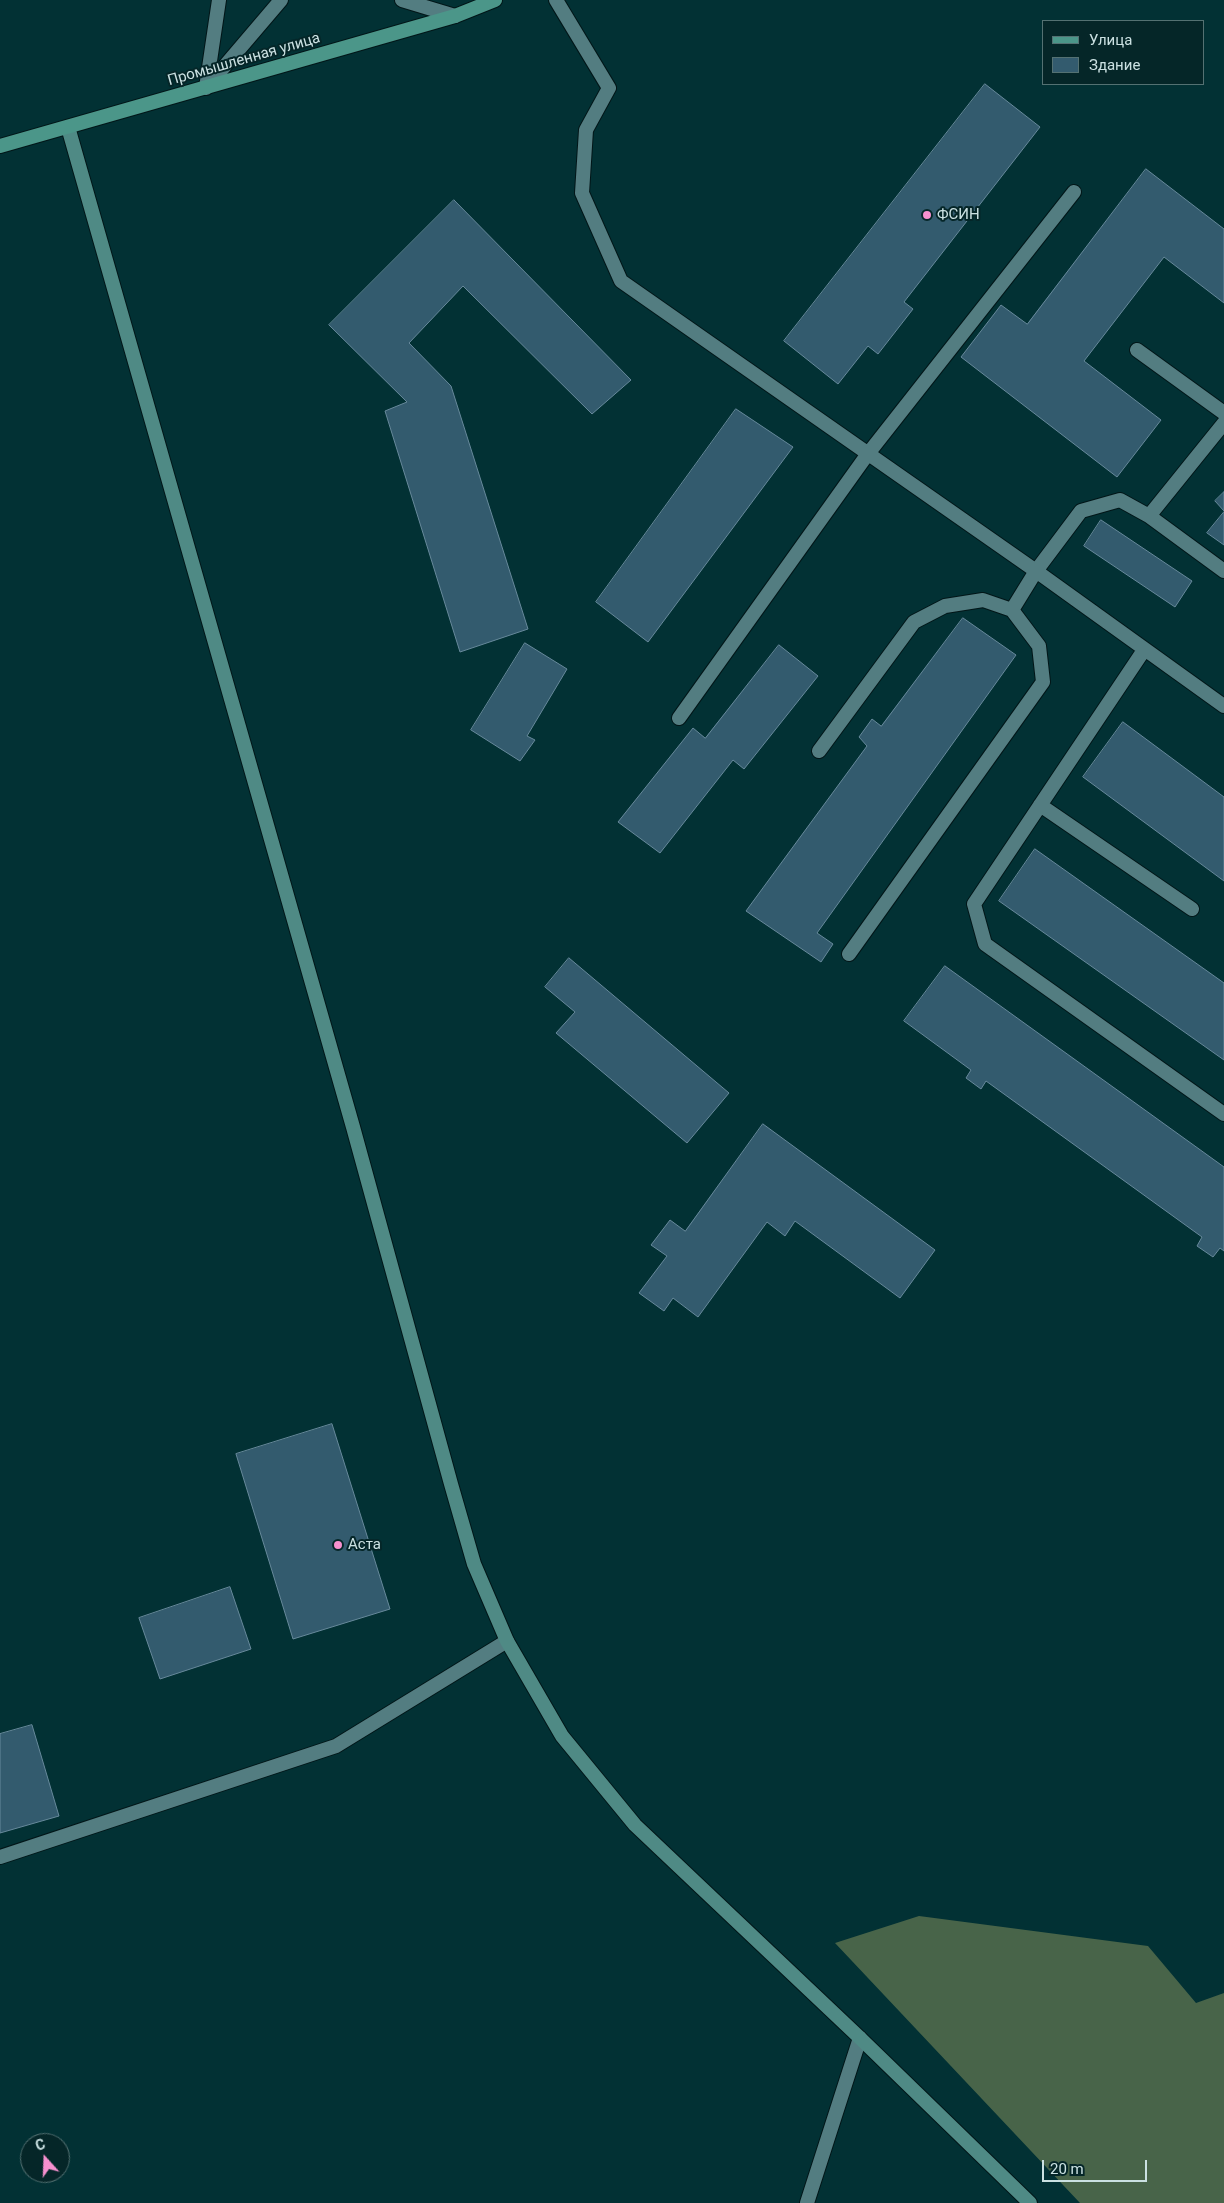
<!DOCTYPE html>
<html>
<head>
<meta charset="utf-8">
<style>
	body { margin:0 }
	#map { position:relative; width:1224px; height:2203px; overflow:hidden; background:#023134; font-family:Roboto,sans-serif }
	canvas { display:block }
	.legend { position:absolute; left:1042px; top:20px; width:162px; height:65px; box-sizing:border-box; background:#052628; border:1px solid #547172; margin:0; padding:6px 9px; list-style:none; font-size:15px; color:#cbe1e2 }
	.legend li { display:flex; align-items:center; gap:10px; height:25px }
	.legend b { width:25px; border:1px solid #547172 }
	.north { position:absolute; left:20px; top:2133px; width:50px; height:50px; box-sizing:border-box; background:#052628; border:1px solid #547172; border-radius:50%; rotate:340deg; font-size:14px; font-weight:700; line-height:20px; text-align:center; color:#cbe1e2 }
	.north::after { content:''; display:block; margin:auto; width:18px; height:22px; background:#f690cf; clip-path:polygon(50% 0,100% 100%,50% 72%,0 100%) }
	.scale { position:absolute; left:1042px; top:2160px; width:105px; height:22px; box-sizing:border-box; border:2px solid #cbe1e2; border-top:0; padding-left:6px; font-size:15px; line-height:18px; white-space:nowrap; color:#cbe1e2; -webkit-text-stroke:4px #052628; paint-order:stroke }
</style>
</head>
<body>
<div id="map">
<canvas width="1224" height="2203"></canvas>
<ul class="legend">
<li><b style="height:6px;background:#4b9689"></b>Улица</li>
<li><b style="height:14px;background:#335b6e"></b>Здание</li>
</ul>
<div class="north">С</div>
<div class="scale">20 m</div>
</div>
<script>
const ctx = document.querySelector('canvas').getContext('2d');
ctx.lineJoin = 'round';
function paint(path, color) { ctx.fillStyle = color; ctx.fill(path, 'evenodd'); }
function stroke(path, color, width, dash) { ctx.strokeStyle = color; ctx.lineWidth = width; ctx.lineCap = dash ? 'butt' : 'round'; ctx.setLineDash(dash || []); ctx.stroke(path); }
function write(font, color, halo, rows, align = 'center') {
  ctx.font = font + ' Roboto,sans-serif'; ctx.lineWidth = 4; ctx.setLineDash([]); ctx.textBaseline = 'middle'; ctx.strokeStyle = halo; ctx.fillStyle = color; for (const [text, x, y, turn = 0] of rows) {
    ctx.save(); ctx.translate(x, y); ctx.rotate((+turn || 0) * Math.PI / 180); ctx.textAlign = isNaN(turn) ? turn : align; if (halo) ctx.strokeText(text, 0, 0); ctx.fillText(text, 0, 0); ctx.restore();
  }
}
paint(new Path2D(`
	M919,1916L1148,1946L1196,2003L1224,1993V2203H1080L835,1943Z`), '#486449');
const building = new Path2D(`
	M985,84L1040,127L904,302L913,309L878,354L868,346L838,384L784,341Z
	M1146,169L1224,229V303L1164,257L1084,361L1161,420L1117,477L961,357L1001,305L1027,324Z
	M454,200L631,380L592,414L463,286L409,343L451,386L528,629L460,652L385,411L407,402L329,325Z
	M736,409L793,447L648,642L596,602Z
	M1224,492V511L1215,501Z
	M1224,512V545L1207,533Z
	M1101,520L1192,581L1175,607L1084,546Z
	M963,618L1016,655L817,933L833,944L821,962L746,911L867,746L859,737L872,719L881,726Z
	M525,643L567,669L527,736L535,740L520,761L471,730Z
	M779,645L818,676L744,769L733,760L660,853L618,822L693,728L705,738Z
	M1123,722L1224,797V881L1083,777Z
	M1035,849L1224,983V1060L999,901Z
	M569,958L729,1093L687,1143L556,1033L575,1012L545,987Z
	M945,966L1224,1167V1251L1220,1248L1213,1257L1197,1246L1202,1237L986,1081L981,1089L966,1078L971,1070L904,1021Z
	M763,1124L935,1250L900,1298L795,1221L785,1236L767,1222L698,1317L673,1298L664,1311L639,1293L667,1256L651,1245L670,1220L685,1231Z
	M332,1424L390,1609L293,1639L236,1454Z
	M230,1587L251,1649L160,1679L139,1618Z
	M32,1725L59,1816L0,1833V1734Z`);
paint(building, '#335b6e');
stroke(building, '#67899b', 1);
const service = new Path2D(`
	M402,0L455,16
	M556,0L609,88L586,130L582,193L621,281L1036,571L1224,706
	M206,88L281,0
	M206,88L219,0
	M1137,350L1224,413
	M1149,516L1224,423
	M1012,610L1036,571L1081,511L1120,500L1149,516L1224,571
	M1144,650L974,904L985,944L1224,1114
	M679,718L867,455L1074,192
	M819,751L914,622L945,606L983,600L1012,610L1039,646L1043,682L849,954
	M1040,805L1192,909
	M0,1857L336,1746L507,1641
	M807,2203L860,2038`);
const secondary = new Path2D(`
	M68,127L353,1127L451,1484L474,1564L507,1641L562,1736L635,1825L860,2038L1030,2203`);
const primary = new Path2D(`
	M0,146L455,16L495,0`);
stroke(service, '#021618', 16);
stroke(secondary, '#021618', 16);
stroke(primary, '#021618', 16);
stroke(service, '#537d81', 14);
stroke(secondary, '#4f8a85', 14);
stroke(primary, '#4b9689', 14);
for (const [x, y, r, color] of [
	[927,215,5,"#f690cf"],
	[338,1545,5,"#f690cf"]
]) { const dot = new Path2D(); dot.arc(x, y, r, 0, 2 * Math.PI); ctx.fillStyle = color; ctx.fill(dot); stroke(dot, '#052628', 2); }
write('15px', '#cbe1e2', '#052628', [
	["Промышленная улица",244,60,-16]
]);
write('15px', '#cbe1e2', '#052628', [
	["ФСИН",937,215],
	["Аста",348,1545]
], 'left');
</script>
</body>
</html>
